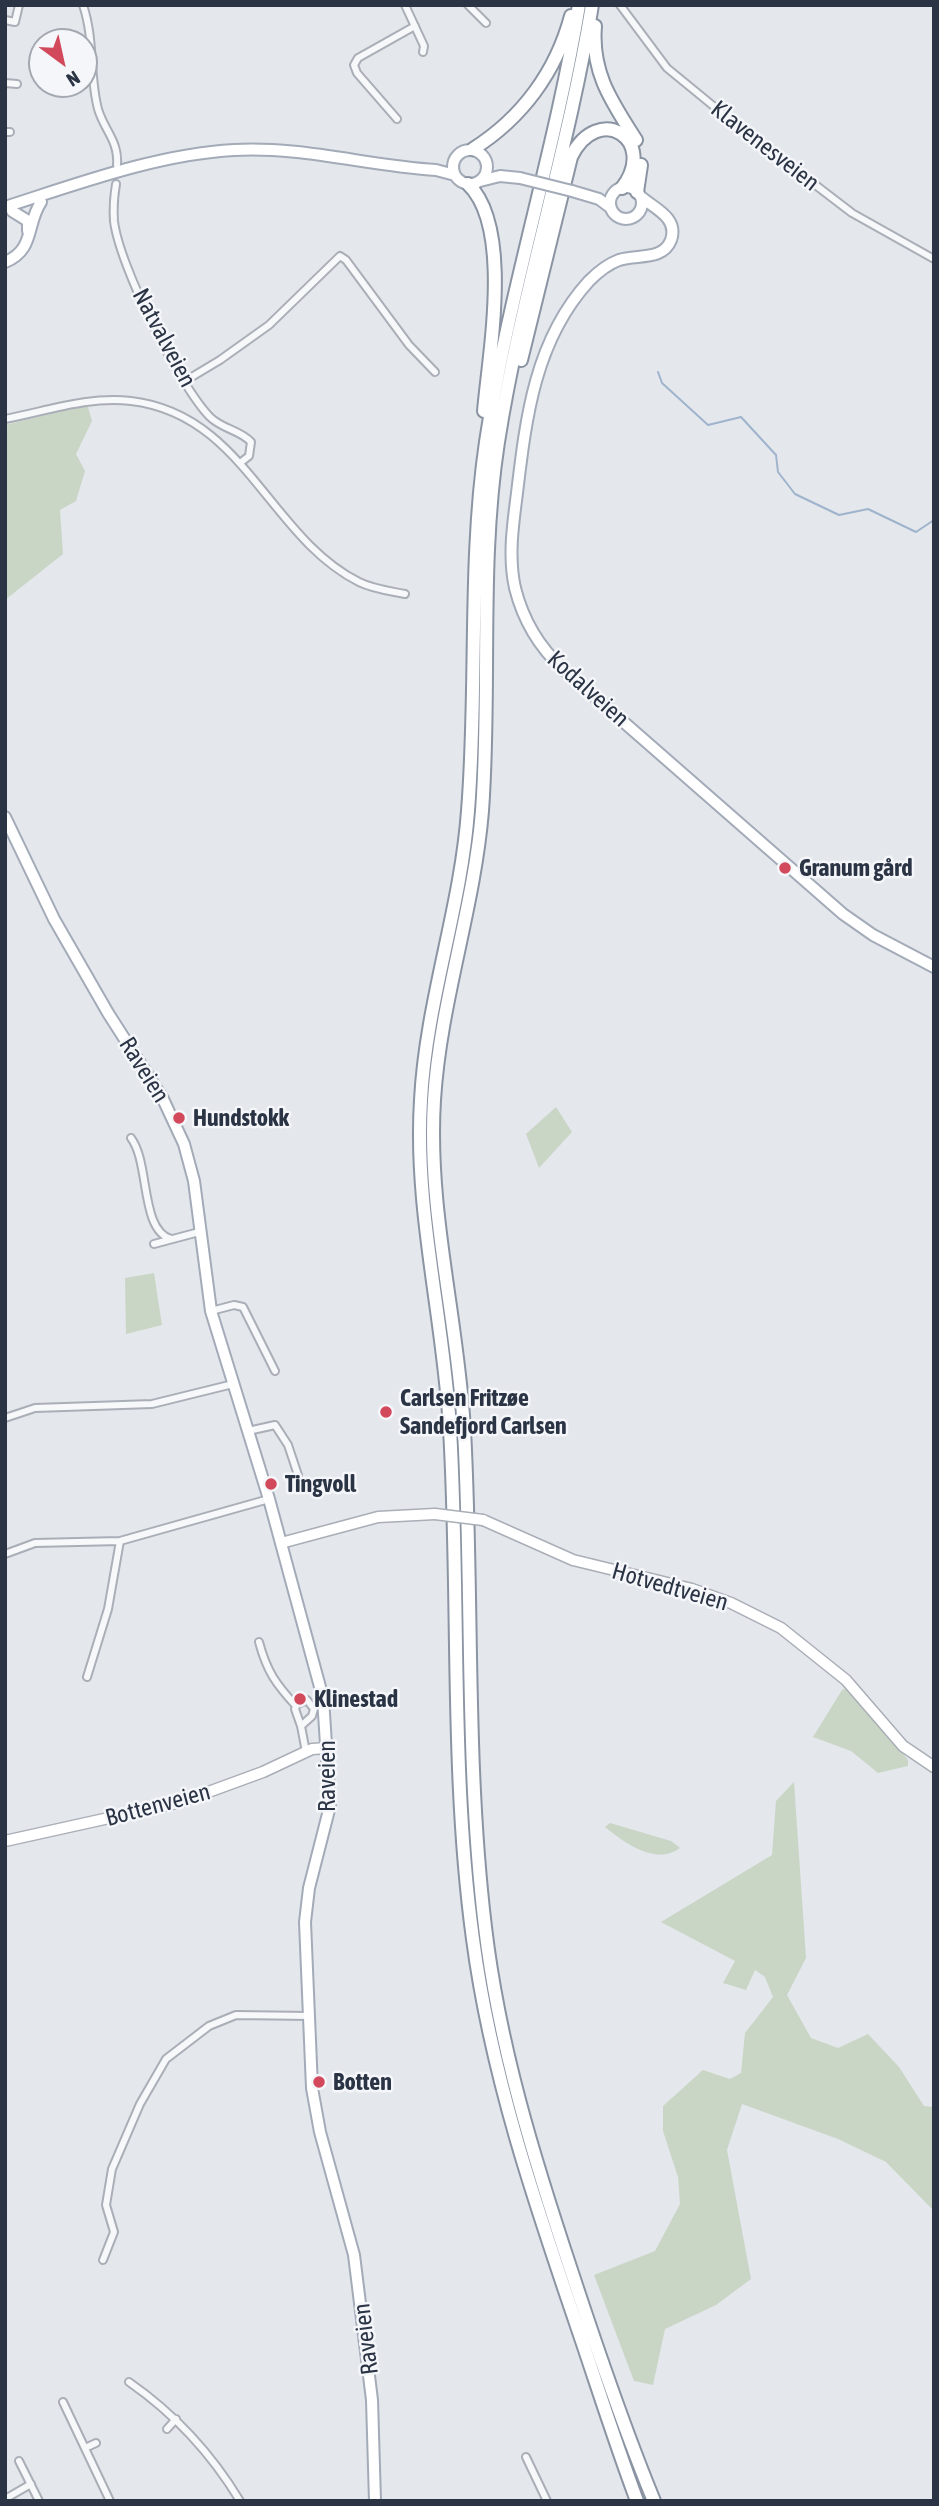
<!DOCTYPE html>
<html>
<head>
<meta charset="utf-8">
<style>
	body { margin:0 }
	#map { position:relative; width:939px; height:2506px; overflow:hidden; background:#e4e7ec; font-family:"Asap Condensed",sans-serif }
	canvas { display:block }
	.frame { position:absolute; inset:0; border:7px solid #2b3445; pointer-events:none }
	.north { position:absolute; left:28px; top:28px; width:70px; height:70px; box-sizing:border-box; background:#f4f6f9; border:2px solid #a4a8b1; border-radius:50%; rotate:147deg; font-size:19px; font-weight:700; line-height:28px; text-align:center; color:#2b3445 }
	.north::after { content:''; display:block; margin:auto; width:24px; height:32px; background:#d1495b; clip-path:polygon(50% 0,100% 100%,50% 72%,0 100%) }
</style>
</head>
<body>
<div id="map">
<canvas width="939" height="2506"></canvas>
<div class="frame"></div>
<div class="north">N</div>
</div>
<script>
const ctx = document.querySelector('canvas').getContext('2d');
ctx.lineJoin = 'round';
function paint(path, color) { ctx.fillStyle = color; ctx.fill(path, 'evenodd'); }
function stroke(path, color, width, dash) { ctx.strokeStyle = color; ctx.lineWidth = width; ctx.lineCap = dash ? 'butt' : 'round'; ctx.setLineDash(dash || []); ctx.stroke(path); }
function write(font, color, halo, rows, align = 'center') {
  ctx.font = font + ' "Asap Condensed",sans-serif'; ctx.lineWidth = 5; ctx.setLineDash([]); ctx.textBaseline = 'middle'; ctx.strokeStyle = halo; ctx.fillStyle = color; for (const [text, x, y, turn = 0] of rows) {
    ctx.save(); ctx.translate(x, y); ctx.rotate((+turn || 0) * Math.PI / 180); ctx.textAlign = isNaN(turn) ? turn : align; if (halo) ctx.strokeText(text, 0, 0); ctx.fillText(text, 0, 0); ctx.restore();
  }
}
paint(new Path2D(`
	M83,406L88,407L92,421L76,454L85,471L76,501L60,510L63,554L5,600V425Z
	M556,1107L572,1132L539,1168L526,1134Z
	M154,1273L162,1325L126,1334L125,1278Z
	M849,1687L908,1760V1766L878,1773L851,1751L813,1737L842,1690Z
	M794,1782L806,1958L787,1995L811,2038L838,2048L868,2034L899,2067L924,2106L934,2107V2211L886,2162L838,2139L742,2104L727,2150L751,2279L716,2305L665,2329L653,2385L634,2381L594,2275L655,2251L680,2204L678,2177L663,2131V2106L703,2070L730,2079L741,2073L745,2033L773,1997L765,1977L755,1970L746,1990L723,1983L735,1961L661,1922L772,1855L776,1801Z
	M610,1823L671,1841L680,1848C656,1866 625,1843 605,1827Z`), '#c9d6c5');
stroke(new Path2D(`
	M658,372L662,383L708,425L741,417L776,455L778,472L795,494L839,515L868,509L916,532L934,520`), '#9fb4cc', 2);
const street = new Path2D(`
	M83,5C95,41 89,75 98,109C104,130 119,141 117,165
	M405,5L424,46L423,52
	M468,5L486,23
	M620,5L667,68L728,118L852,213L934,259
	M5,20L15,22L19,5
	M5,83L17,84
	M397,119L357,73L354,65L358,58L415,26
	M5,132H10
	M116,184C114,196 113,208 114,221C119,265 179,385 210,417C222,429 240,430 251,442L249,456L240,463
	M185,381L220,360L269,325L340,256L346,260L409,345L435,372
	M5,419C47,411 88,396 131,401C244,414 269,537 359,582C373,589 390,591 405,594
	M131,1138C150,1163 140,1230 171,1239
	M154,1244L199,1232
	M211,1311L234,1305L243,1307L275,1371
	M5,1418L35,1408L152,1404L233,1384
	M248,1431L275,1425L288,1445L298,1475
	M5,1554L35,1543L120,1541L269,1499
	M259,1642C267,1672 276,1684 296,1706
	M87,1677L108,1609L120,1541
	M301,1726L295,1709L297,1704L307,1700L314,1709L312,1716L301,1726L306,1752
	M103,2260L114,2232L106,2205L112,2169L140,2104L166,2059L209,2026L236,2015L310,2016
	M129,2382C175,2414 211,2453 240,2501
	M63,2402L110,2501
	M167,2429L176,2419
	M85,2448L96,2443
	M526,2457L547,2501
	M19,2461L39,2501
	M5,2499L31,2484`);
const secondary = new Path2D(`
	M483,1520L573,1560L692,1589L731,1603L781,1628L846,1680L903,1746L934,1767
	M281,1543L378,1517L435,1514
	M5,1841L181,1802L263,1772L312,1749L328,1748`);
const primary = new Path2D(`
	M453 167a17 17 0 1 1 34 0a17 17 0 1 1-34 0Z
	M480,181L500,176L520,178
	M610 203a16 16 0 1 1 32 0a16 16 0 1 1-32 0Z
	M572,191L599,199L611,208
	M640,196C653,208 679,217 671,240C663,261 637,254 619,260C608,264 598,272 589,281C535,340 526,417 517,493C513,524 508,557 515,588C523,620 539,647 563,669L843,914L873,935L934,967
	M5,207C77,184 158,154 234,150C301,146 369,166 436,170L455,175
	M12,211L28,221V231
	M5,262C35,250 26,224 41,202
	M5,817L54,919L108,1013L163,1099L184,1144L194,1181L211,1311L269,1499L323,1698L330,1806L309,1888L305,1922L312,2088L320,2132L354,2255L372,2400L375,2501`);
const highway = new Path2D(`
	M579,5C555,152 508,295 486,442C468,564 478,688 468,811C461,908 426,1002 421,1100C414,1210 444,1319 450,1429C460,1599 450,1771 473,1939C491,2075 535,2203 579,2332C598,2388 616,2445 637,2501
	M592,5C568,152 521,295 498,442C479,564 491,688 482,811C474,909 440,1002 434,1100C427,1211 458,1320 464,1430C473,1595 465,1762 485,1927C499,2046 534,2159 572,2273C597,2349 623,2426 654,2501
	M595,26C591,73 612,102 636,140
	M473,149C522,118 556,72 571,16
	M468,184C513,227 489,353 484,411
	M637,192L641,165
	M521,360L571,157C598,101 659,140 622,188`);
stroke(street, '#a9aeb7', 10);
stroke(secondary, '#a9aeb7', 13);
stroke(primary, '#a3abb8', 14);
stroke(highway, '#8b94a3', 16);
stroke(street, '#f7f8fa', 6);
stroke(secondary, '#fff', 10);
stroke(primary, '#fff', 10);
stroke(highway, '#fff', 12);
const secondaryBridge = new Path2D(`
	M435,1514L483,1520`);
const primaryBridge = new Path2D(`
	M520,178L572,191`);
stroke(secondaryBridge, '#a9aeb7', 13, []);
stroke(primaryBridge, '#a3abb8', 14, []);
stroke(secondaryBridge, '#fff', 10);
stroke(primaryBridge, '#fff', 10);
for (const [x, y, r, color] of [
	[785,868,7,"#d1495b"],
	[179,1118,7,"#d1495b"],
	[386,1412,7,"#d1495b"],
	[271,1484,7,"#d1495b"],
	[300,1699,7,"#d1495b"],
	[319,2082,7,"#d1495b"]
]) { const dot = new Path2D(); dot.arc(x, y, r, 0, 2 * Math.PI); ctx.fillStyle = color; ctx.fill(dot); stroke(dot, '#f4f6f9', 2.5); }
write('24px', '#2b3445', '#f4f6f9', [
	["Klavenesveien",765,146,38],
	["Natvalveien",164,338,62],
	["Kodalveien",588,689,42],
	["Raveien",144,1070,58],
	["Hotvedtveien",670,1587,16],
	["Raveien",327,1776,-90],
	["Bottenveien",158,1805,-15],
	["Raveien",366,2339,-97]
]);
write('bold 24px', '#2b3445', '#f4f6f9', [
	["Granum gård",799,868],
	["Hundstokk",193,1118],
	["Carlsen Fritzøe",400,1398],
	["Sandefjord Carlsen",400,1426],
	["Tingvoll",285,1484],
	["Klinestad",314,1699],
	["Botten",333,2082]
], 'left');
</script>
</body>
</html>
